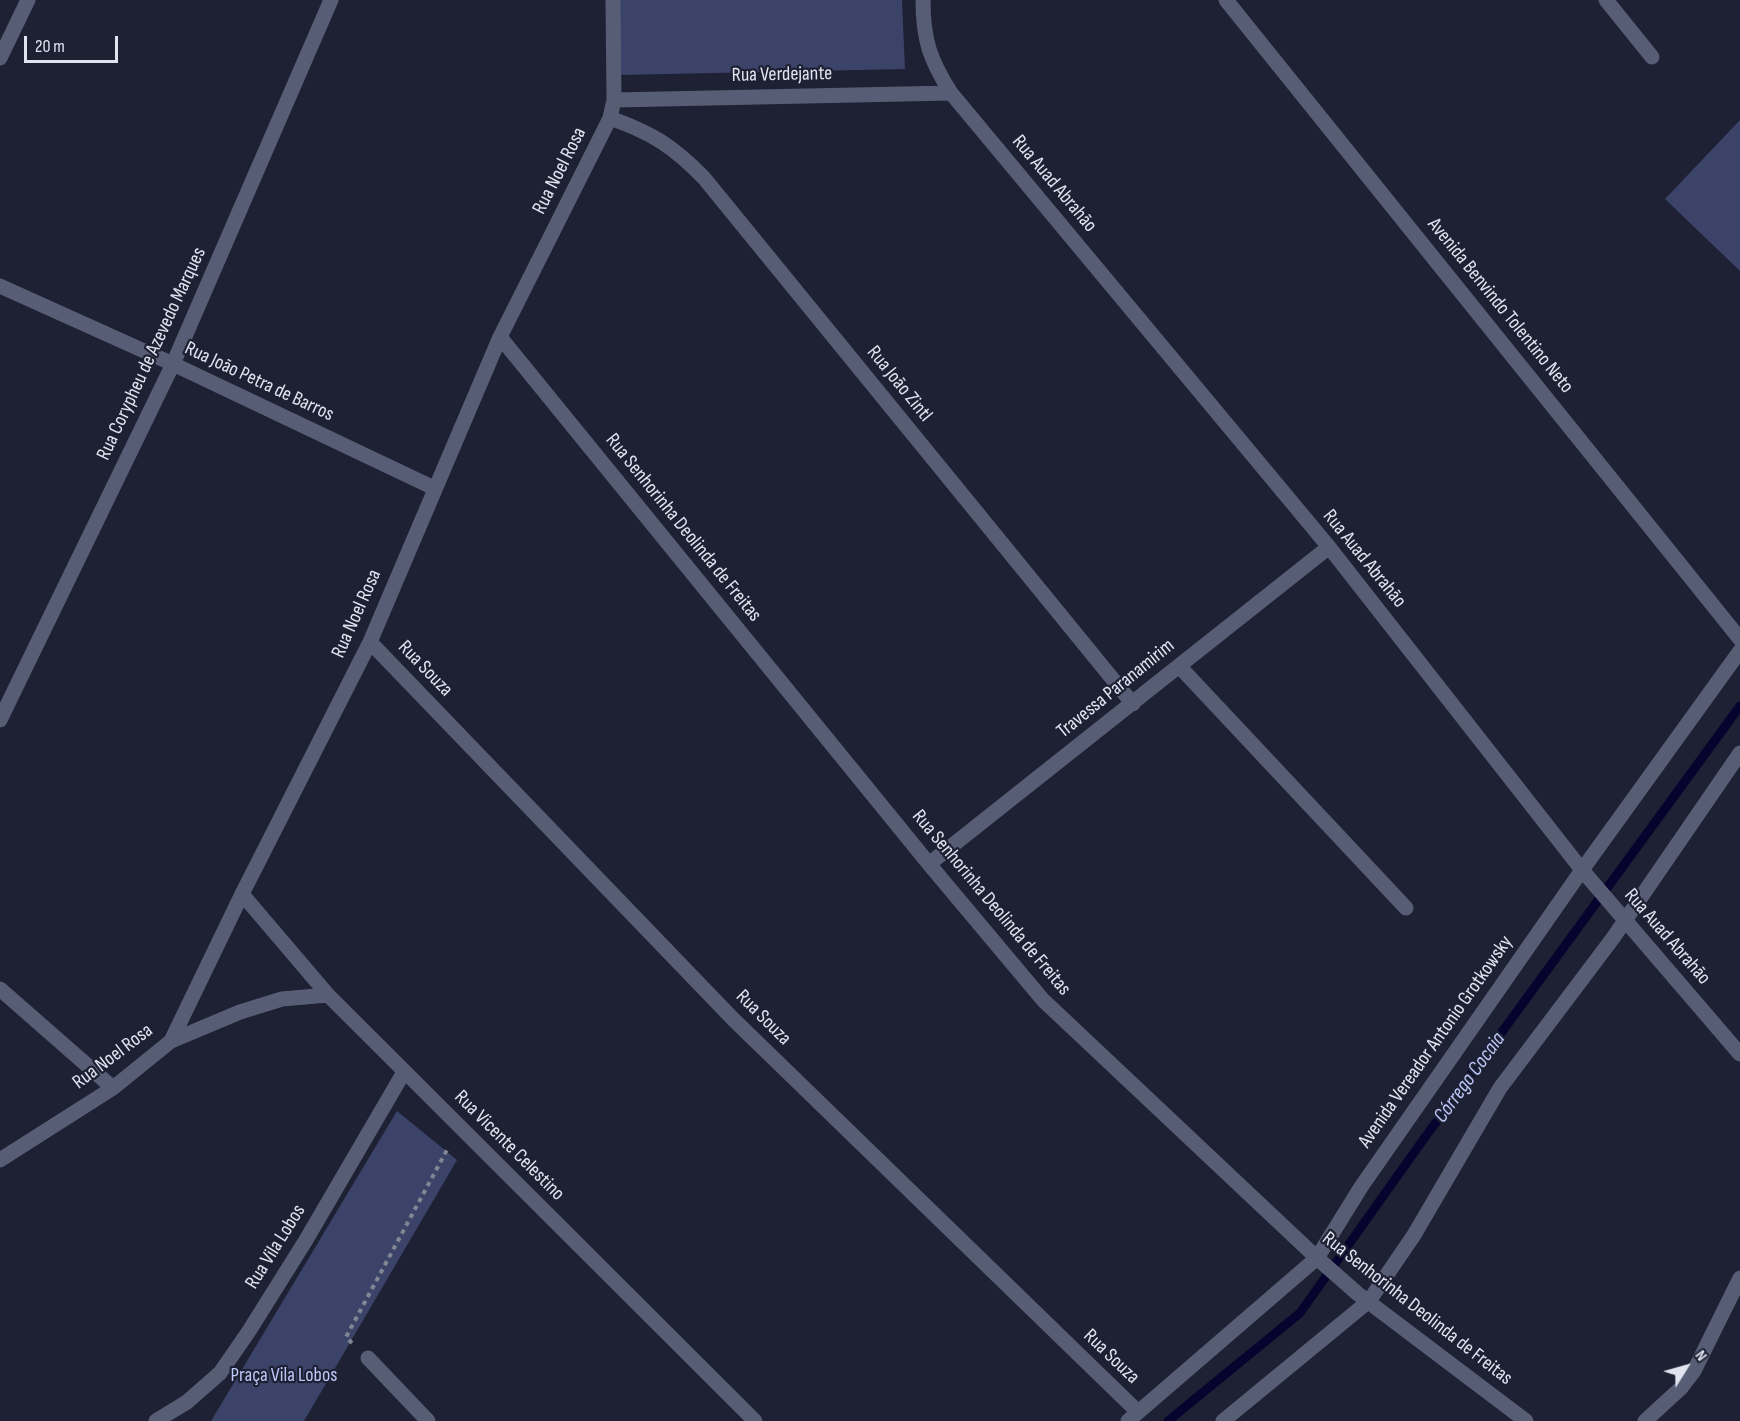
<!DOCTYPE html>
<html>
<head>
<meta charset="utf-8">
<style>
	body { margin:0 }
	#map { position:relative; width:1740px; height:1421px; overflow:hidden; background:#1d2133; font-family:"Sofia Sans Condensed",sans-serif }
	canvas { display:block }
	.north { position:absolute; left:1656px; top:1337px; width:60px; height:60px; -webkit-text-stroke:4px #1d2133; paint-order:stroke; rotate:53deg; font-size:16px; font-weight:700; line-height:24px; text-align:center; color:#e1e4f0 }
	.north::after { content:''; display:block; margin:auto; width:21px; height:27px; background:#e1e4f0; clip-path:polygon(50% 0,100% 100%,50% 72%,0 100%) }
	.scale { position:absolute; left:24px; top:36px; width:94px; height:27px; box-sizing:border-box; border:3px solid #e1e4f0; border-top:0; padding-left:8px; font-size:18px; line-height:21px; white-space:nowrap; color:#e1e4f0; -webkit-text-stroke:4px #1d2133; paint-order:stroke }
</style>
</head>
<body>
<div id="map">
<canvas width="1740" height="1421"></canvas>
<div class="north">N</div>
<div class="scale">20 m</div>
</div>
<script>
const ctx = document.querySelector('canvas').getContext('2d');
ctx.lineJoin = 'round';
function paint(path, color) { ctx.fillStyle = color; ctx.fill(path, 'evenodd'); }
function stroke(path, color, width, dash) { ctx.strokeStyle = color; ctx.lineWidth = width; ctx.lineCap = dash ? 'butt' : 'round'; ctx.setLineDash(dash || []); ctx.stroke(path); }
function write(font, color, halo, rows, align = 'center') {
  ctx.font = font + ' "Sofia Sans Condensed",sans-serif'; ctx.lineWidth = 4.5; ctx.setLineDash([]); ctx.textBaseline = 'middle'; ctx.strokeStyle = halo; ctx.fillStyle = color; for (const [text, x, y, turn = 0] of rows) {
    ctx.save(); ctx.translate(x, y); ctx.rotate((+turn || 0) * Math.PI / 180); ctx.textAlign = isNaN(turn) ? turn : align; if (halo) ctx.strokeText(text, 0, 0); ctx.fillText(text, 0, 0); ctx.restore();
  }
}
paint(new Path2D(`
	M619,0H902L905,69L619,75Z
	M1740,120V271L1665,199Z
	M397,1111L457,1160L304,1421H211Z`), '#3b4369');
stroke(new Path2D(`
	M1168,1421L1300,1313L1423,1140L1740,706`), '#06032e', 9);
stroke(new Path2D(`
	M352,1343L346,1337L448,1148`), '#828594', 4, [4.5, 4.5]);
stroke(new Path2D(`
	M923,0C923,40 930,60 951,93L1329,547L1582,870L1740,1054
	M1226,0L1740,639
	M1606,0L1652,57
	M0,58L28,0
	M614,100L951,93
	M610,118C652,133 673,146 704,178L1133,704
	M0,286L173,364L434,488
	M500,337L929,864L1043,1000L1317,1258L1358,1294L1526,1421
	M370,642L733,1019L1138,1412
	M1179,666L1406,908
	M0,720L173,364L331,0
	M929,864L1329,547
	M242,894L328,995L755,1421
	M0,989L113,1088
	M171,1041L240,1012L282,999L328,995
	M0,1160L113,1088L171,1041L242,894L370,642L500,337L610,118L614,100L613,0
	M368,1358L428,1421
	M156,1421L187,1402L220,1373L249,1331L306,1240L404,1072
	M1128,1421L1317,1258L1361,1187L1582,870L1740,651
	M1223,1421L1369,1301L1414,1235L1500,1088L1613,938L1740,753
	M1645,1421L1681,1388L1694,1371L1740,1278`), '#575d74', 15);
write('20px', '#e1e4f0', '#1d2133', [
	["Rua Verdejante",782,75,-1],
	["Rua Noel Rosa",560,171,-63],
	["Rua Auad Abrahão",1054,184,50],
	["Avenida Benvindo Tolentino Neto",1500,306,51],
	["Rua Corypheu de Azevedo Marques",152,354,-65],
	["Rua João Petra de Barros",259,382,25],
	["Rua João Zintl",899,384,51],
	["Rua Senhorinha Deolinda de Freitas",683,528,51],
	["Rua Auad Abrahão",1364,559,51],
	["Rua Noel Rosa",357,614,-66],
	["Rua Souza",425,669,46],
	["Travessa Paranamirim",1116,689,-39],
	["Rua Senhorinha Deolinda de Freitas",991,903,50],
	["Rua Auad Abrahão",1667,937,49],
	["Rua Souza",763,1018,45],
	["Avenida Vereador Antonio Grotkowsky",1436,1042,-55],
	["Rua Noel Rosa",113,1057,-37],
	["Rua Vicente Celestino",509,1146,45],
	["Rua Vila Lobos",276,1247,-58],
	["Rua Senhorinha Deolinda de Freitas",1417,1309,38],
	["Rua Souza",1111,1357,44]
]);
write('20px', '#bdc8f8', '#1d2133', [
	["Praça Vila Lobos",284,1376]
]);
write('italic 21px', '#bcc7f7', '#1d2133', [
	["Córrego Cocaia",1470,1078,-54]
]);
</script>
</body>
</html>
